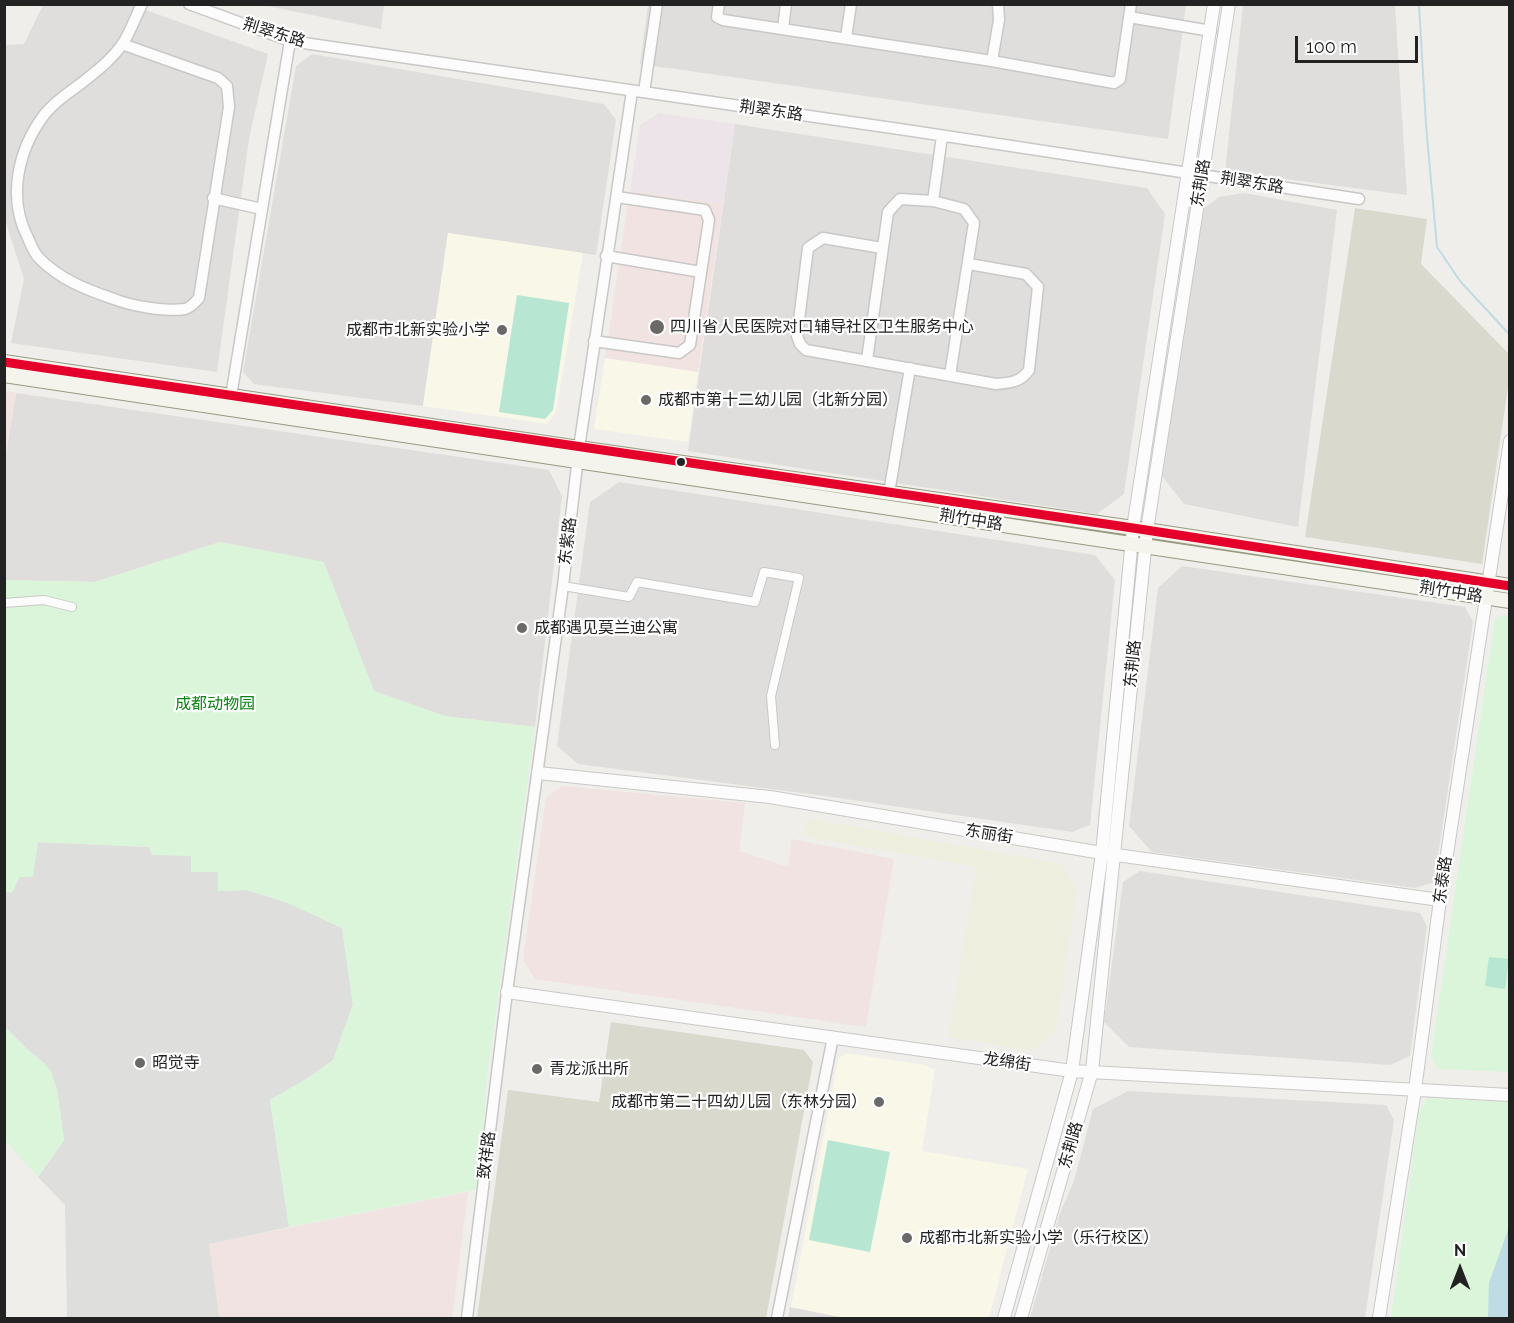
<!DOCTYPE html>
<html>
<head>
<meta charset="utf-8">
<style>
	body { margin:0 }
	#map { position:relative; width:1514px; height:1323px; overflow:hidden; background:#f0eeeb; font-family:Raleway,sans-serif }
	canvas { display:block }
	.frame { position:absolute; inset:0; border:6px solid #222; pointer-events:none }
	.north { position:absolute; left:1430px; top:1239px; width:60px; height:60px; -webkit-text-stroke:4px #fff; paint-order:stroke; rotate:0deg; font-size:16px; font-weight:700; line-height:24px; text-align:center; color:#222 }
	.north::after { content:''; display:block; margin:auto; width:21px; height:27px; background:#222; clip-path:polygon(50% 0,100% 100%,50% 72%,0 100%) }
	.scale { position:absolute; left:1295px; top:36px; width:123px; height:27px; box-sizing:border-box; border:3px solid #222; border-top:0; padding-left:8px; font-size:18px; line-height:21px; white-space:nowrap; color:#222; -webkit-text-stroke:4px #fff; paint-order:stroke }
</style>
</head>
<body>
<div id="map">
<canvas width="1514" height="1323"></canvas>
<div class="frame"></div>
<div class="north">N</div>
<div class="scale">100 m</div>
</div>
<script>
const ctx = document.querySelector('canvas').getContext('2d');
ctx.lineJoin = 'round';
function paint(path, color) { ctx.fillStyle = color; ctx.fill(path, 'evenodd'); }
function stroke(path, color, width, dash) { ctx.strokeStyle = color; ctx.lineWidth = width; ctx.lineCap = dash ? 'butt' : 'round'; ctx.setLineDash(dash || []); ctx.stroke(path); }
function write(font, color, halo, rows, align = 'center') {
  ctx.font = font + ' Raleway,"Noto Sans SC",sans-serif'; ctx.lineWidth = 4.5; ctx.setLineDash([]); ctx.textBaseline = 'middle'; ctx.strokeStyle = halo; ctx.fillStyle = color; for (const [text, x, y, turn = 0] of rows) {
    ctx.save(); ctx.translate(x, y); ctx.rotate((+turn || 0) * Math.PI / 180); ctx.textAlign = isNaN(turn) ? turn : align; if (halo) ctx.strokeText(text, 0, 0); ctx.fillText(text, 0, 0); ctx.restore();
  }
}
paint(new Path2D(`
	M129,4L268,54L249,139L217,372L11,343L24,279L5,220L4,45L24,44L43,5Z
	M262,5H384L381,29Z
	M648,5H1186L1168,139L640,64Z
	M1243,5H1395L1407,195L1225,171Z
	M312,54L604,104L616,120L596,255L448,233L423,406L254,384L243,372L296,66Z
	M735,124L1147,188L1165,214L1124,494L1097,514L688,451Z
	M1244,193L1337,210L1298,527L1184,504L1162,476L1203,209L1219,197Z
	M16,393L549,470L562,496L535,727L444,716L374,691L323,562L220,542L95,582L5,580V460Z
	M619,482L1095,555L1115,580L1090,825L1072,832L825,796L578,764L557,746L590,502Z
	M1182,566L1465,607L1473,622L1434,882L1415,888L1152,852L1129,826L1158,588Z
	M1140,871L1420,913L1427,926L1410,1056L1390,1065L1129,1047L1104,1022L1123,882Z
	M1128,1091L1386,1105L1394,1120L1365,1318H1030L1060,1213L1074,1181L1093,1109Z
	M790,1307L845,1318H788Z`), '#dfdedc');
paint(new Path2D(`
	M630,190L723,204L698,372L605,358Z
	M5,391L16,393L5,460L4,391Z
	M563,786L745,803L739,851L788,867L792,839L894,859L866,1027L535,979L523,960L546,797Z
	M468,1192L452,1318H222L219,1314L208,1244Z`), '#f1e3e1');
paint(new Path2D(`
	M659,113L735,124L723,204L630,190L640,125Z`), '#ede4e9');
paint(new Path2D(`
	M448,233L583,253L556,412L547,424L423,406Z
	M605,358L698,372L688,442L594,429Z
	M846,1053L925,1065L935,1070L922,1151L1028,1169L989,1318H845L791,1307L838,1059Z`), '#f8f7e8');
paint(new Path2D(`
	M38,842L150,847L152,855H191L219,872V891L247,890L288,903L342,928L353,1005L333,1060L308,1078L270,1100L289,1227L209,1244L219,1314L222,1318H67L65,1205L38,1177L64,1140L57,1090L51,1072L44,1063L29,1051L5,1027L4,892H12Z`), '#dededc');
paint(new Path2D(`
	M1355,208L1427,219L1421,264L1509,354V380L1482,564L1305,537Z
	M611,1022L804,1050L813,1062L766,1318H477L508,1090L599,1102Z`), '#d9d9cd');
paint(new Path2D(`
	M807,818L1062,864L1077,889L1056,1032L1031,1051L948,1037L976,867L803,836Z`), '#efefdf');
paint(new Path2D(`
	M220,542L324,562L374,691L444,716L535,727L487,1077L479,1189L289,1227L270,1100L308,1078L333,1060L353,1004L342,928L288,903L247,890L218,891V872H191V856L152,855L149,847L38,842L33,877H19L12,893L5,892V580L95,582Z
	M1509,614V1072L1438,1069L1431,1056L1495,618Z
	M4,1027L29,1051L44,1063L51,1072L57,1089L64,1140L38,1177L5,1141Z
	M1427,1098L1509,1102V1318H1391L1419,1112Z`), '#daf5da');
paint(new Path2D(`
	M517,295L569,303L553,410L545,419L499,412Z
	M1489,957L1509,959L1505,989L1485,986Z
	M828,1140L890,1152L870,1252L809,1240Z`), '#b7e6d2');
paint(new Path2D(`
	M1509,1227V1317L1488,1318L1489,1283Z`), '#bfdbe3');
stroke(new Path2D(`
	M1419,4L1426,125L1437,247L1460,281L1510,335`), '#bfdbe3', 2);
const pedestrian = new Path2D(`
	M563,586L629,597L637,582L755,602L764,572L799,578L771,696L775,745
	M4,603L44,600L72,607`);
const minor = new Path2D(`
	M189,4L290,41L906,130L1359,199
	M719,4L717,17L723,20L992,61L1114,83L1120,79L1131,4
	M1129,17L1211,31
	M783,29L786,4
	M846,38L851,4
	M122,44L218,78L227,86L229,107L199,298C195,302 192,307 185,309C167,312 131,306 114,299C87,290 59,279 39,258C34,253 31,245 28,238C7,198 18,150 44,115C56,99 74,90 89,77C101,68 113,57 122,45C130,33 135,18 142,4
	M992,61L999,20L998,4
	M644,92L657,4
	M213,198L262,209
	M933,201L942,136
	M882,248L823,238L808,248L797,336L800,344L806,350L996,384C1010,383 1021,382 1029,370L1038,287L1026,274L969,264
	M606,256L701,272
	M594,341L679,353L690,345L709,220L705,210L617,197
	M867,360L888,212L900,199L933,201L964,209L974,223L950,375
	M230,402L290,41
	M889,493L910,368
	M467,1318L507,992L563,586L579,448L632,91
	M777,1318L833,1037`);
const tertiary = new Path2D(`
	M538,773L770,797L1102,853L1440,900
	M507,992L1072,1071L1510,1095
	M1004,1318L1072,1071L1102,853L1133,528L1214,4
	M1021,1318L1092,1071L1147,530L1229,4
	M1379,1318L1415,1090L1440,900L1510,441`);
const secondary = new Path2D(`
	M4,362L579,448L1133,528L1510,586
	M4,375L1510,601`);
stroke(pedestrian, '#c9c8c7', 10);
stroke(minor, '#c9c8c7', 13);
stroke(tertiary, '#c9c8c7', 14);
stroke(secondary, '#999a82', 16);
stroke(pedestrian, '#fdfcfc', 8);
stroke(minor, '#fdfcfc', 10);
stroke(tertiary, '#fdfcfc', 12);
stroke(secondary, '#f4f4ed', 14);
stroke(new Path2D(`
	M4,362L1133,528L1510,586`), '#e4002b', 9);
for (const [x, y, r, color] of [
	[657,327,8,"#6a6968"],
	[502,330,6,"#6a6968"],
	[646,400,6,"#6a6968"],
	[681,462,5,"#222"],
	[522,628,6,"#6a6968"],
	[140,1063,6,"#6a6968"],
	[537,1069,6,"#6a6968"],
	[879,1102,6,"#6a6968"],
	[907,1238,6,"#6a6968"]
]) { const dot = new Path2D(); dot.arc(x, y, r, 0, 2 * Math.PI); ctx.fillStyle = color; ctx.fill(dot); stroke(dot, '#fff', 2); }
write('16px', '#222', '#fff', [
	["荆翠东路",274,33,17],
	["荆翠东路",771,111,8],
	["东荆路",1201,183,-81],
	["荆翠东路",1252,183,9],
	["荆竹中路",971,520,9],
	["东紫路",568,541,-83],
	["荆竹中路",1451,592,9],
	["东荆路",1133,664,-84],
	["东丽街",989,834,9],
	["东泰路",1443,880,-82],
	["龙绵街",1007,1062,8],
	["东荆路",1071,1145,-74],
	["致祥路",487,1155,-83]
]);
write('16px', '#222', '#fff', [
	["四川省人民医院对口辅导社区卫生服务中心",670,327],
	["成都市北新实验小学",490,330,"right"],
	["成都市第十二幼儿园（北新分园）",658,400],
	["成都遇见莫兰迪公寓",534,628],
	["昭觉寺",152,1063],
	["青龙派出所",549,1069],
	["成都市第二十四幼儿园（东林分园）",867,1102,"right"],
	["成都市北新实验小学（乐行校区）",919,1238]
], 'left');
write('16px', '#0c8416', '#fff', [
	["成都动物园",215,704]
]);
</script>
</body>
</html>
